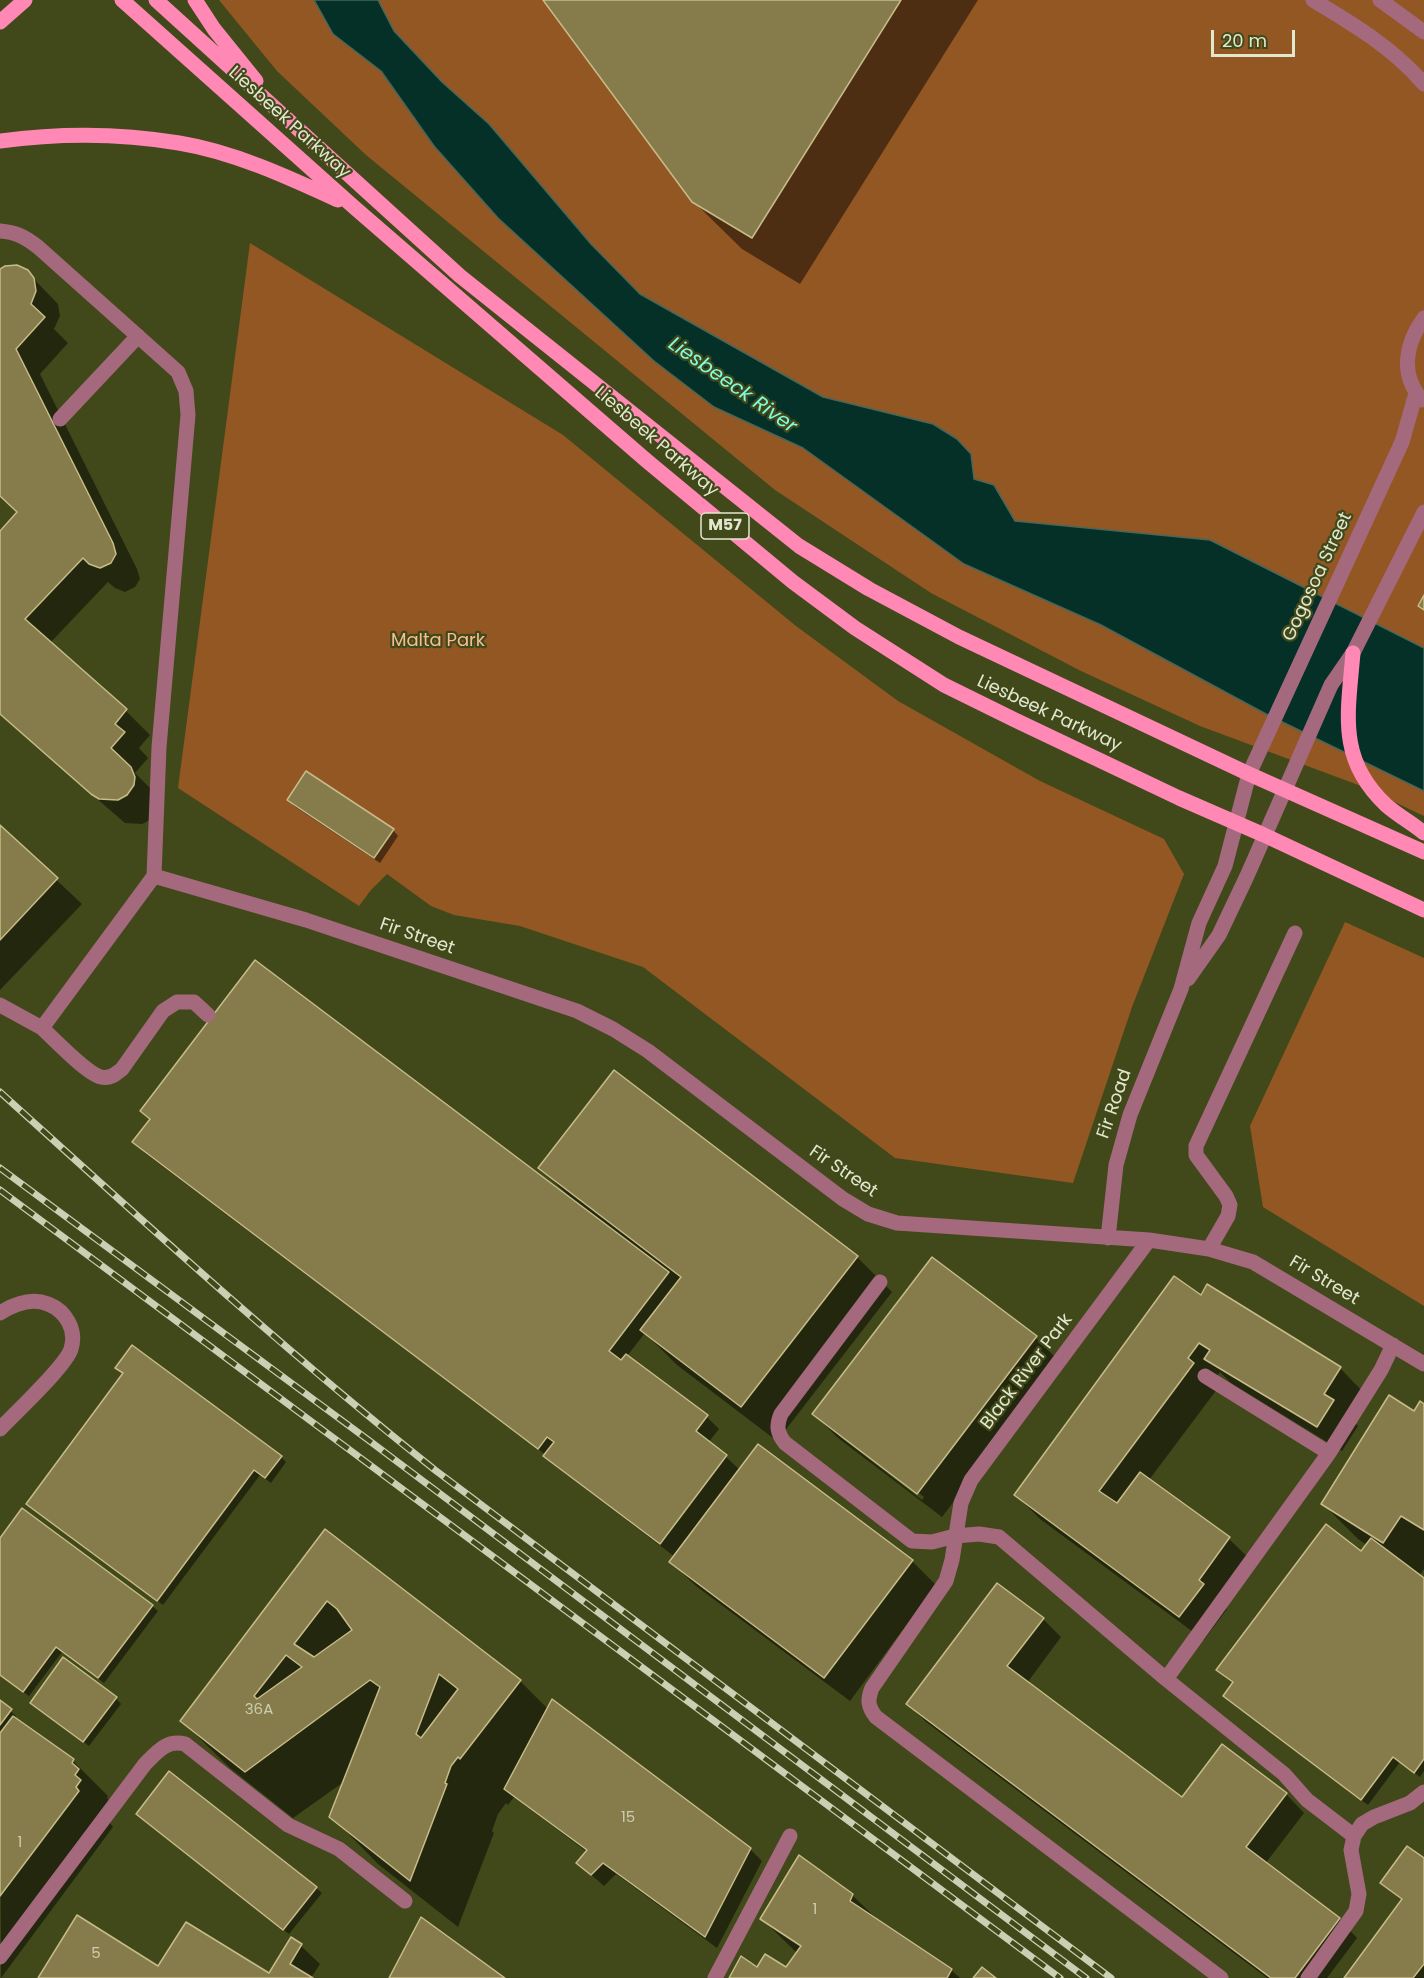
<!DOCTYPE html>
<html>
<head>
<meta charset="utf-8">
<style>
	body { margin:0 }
	#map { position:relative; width:1424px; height:1978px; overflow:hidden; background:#41491b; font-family:Poppins,sans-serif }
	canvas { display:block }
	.scale { position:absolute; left:1211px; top:30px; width:84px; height:27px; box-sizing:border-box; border:3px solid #e2e8ce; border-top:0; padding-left:8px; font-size:18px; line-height:21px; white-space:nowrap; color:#e2e8ce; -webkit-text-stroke:4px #41491b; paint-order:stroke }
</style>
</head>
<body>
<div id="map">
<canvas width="1424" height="1978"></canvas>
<div class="scale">20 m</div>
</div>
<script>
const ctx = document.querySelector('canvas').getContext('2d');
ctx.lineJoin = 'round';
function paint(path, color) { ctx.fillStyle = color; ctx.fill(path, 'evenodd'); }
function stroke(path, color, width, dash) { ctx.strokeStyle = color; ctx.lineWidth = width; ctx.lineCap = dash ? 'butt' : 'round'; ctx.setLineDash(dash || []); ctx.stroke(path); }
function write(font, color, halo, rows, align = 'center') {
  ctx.font = font + ' Poppins,sans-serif'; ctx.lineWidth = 4.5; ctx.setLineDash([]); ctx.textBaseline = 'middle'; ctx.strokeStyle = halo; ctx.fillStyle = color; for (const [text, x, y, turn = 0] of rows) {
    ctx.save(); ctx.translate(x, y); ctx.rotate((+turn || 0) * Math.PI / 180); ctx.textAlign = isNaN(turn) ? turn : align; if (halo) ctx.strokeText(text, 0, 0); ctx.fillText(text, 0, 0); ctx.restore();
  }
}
paint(new Path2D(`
	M219,0H1424V816L1361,786L1200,726L1081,671L931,593L775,490L366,155L277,71Z
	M250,243L563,435L796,626L898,701L1040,781L1164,839L1184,874L1132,1007L1073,1183L895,1158L643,967L520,926L454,915L431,906L387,874L371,890L359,906L178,788Z
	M1345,922L1424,958V1306L1263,1207L1250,1126Z`), '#935724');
const water = new Path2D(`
	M314,0H378L394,31L442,82L489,124L591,244L640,294L823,397L933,424L957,439L971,454L974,479L994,485L1015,521L1210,540L1424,648V791L1266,714L1101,625L964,564L803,448L714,407L654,361L498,218L434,146L381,71L333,34Z`);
paint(water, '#053028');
stroke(water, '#47675a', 1.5);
paint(new Path2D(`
	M545,0H978L800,284L742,249L693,201Z
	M0,271L27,272L58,304L60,316L54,329L68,343L40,374L137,569L140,579L135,587L125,592L115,588L108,582L50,643L126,711L150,735L139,748L148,758L135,773L155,793L152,819L142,824L125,823L0,715V533L19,513L0,496Z
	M289,800L393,830L398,836L380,863L294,806Z
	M0,827L82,904L0,990Z
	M142,1111L570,1197L540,1168L857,1257L892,1292L777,1441L677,1365L645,1333L627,1356L707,1417L719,1429L708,1443L726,1457L740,1470L912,1561L936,1585L850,1701L696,1586L671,1562L675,1557L558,1468L546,1455L146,1154L134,1142L151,1120Z
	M1201,1297L1340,1368L1364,1393L1349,1417L1358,1426L1342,1451L1231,1383L1220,1372L1212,1383L1218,1388L1149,1480L1229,1539L1254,1563L1223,1605L1227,1609L1204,1640L1040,1519L1016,1495Z
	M1036,1338L1060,1362L942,1517L838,1438L814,1414ZM839,1432L924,1497L922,1500L839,1436Z
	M117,1367L281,1457L286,1462L271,1483L260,1475L163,1605L33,1509L124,1374Z
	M1424,1406V1569L1419,1576L1424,1580V1771L1420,1777L1400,1762L1368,1805L1230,1702L1224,1696L1234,1683L1224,1675L1361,1553L1367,1545L1358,1539L1323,1504L1415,1413Z
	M326,1532L520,1681L548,1709L750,1849L762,1861L717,1948L616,1874L604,1886L578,1863L587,1852L514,1797L508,1805L506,1803L498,1814L492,1831L494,1833L458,1927L378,1864L331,1816L345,1781L293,1818L230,1768L182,1721Z
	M0,1540L152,1606L158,1611L104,1683L62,1652L29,1696L0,1675Z
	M1043,1619L1061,1637L1027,1683L1182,1799L1286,1794L1304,1813L1265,1864L1339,1919L1357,1938L1327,1978H1267L926,1722L908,1704Z
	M116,1698L121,1704L89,1746L32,1703Z
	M0,1702L16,1716L14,1719L73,1761L108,1796L107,1798L114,1805L110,1823L113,1827L1,1978Z
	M143,1820L316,1888L322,1893L289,1934Z
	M1424,1860V1978H1346L1403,1901L1382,1883Z
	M852,1895L879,1921L951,1970L960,1978H731L757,1969H786L797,1953L762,1919Z
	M292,1939L301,1946L320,1964L311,1978H39L159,1968L269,1976Z`), '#0007');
const building = new Path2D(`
	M543,0H901L752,238L692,202Z
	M17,265L28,270L34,278L36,291L31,304L45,317L16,349L113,543L116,554L111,563L100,568L89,564L83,558L25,619L127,709L115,724L125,732L111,748L131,767L135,777L134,785L127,795L118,800L99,799L91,794L0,714V531L17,512L0,496V269L5,266Z
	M1424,595V610L1418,606Z
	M306,771L394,829L374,858L287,800Z
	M0,825L58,878L0,940Z
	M255,960L669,1272L609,1351L621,1360L626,1354L708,1415L696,1431L727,1455L660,1544L543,1456L554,1442L547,1437L538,1449L132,1142L150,1119L140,1111Z
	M614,1070L858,1256L741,1407L640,1330L681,1277L538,1168Z
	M932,1257L1037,1336L917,1494L812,1414Z
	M1174,1276L1201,1295L1207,1284L1341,1367L1324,1394L1334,1400L1317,1427L1204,1359L1210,1350L1199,1343L1188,1358L1194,1363L1099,1491L1117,1503L1140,1472L1230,1537L1199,1580L1204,1584L1179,1617L1014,1495Z
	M132,1345L282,1456L265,1478L254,1470L157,1601L26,1504L123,1373L115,1368Z
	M1389,1395L1414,1411L1420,1401L1424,1404V1530L1401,1516L1383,1543L1321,1504Z
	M758,1444L913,1560L824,1678L669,1562Z
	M22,1508L153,1605L98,1678L56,1647L23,1692L0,1675V1538Z
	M1326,1524L1361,1551L1371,1538L1424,1578V1759L1414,1773L1393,1757L1361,1800L1223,1696L1233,1682L1216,1670Z
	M325,1529L521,1680L460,1759L458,1757L451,1766L445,1783L447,1784L410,1881L329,1817L380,1687L370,1680L245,1772L180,1721ZM327,1601L337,1609L352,1630L314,1657L294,1644ZM286,1655L302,1667L257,1699L254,1696ZM439,1674L458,1689L421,1738L416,1734Z
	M997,1583L1044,1618L1007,1666L1182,1797L1222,1744L1287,1793L1246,1847L1340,1918L1295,1978H1271L906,1704Z
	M63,1657L117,1697L83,1742L30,1703Z
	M552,1699L751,1848L705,1937L603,1863L591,1875L576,1863L587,1850L504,1789Z
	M0,1700L12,1709L0,1725Z
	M13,1716L74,1759L72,1763L79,1769L75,1775L81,1780L76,1787L79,1791L0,1896V1733Z
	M169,1771L317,1887L283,1930L136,1814Z
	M1407,1846L1424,1858V1964L1413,1978H1344L1402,1899L1380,1883Z
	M799,1855L853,1894L850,1901L952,1969L947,1978H729L741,1956L757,1967L765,1954L786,1967L801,1946L760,1919Z
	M77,1915L158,1966L186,1922L269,1973L291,1937L302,1944L290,1964L313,1978H38Z
	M421,1917L505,1978H389Z
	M982,1967L996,1978H973Z`);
paint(building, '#867b4a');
stroke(building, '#c7bc89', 1.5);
stroke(new Path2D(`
	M1313,0C1353,24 1393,48 1424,84
	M1380,0L1424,32
	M0,231C16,232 25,237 38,247L178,372L186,391L188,415L159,747L154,876L306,920L577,1011L613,1029L648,1051L843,1199L868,1214L897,1223L1149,1240L1209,1249L1253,1262L1424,1364
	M1422,400C1399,374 1406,343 1424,318
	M60,419L138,336
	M154,876L42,1028C54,1039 87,1074 101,1077C110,1079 116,1074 122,1069L163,1011L177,1002H194L208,1015
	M1188,979L1219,935L1247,876L1331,685L1353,653L1424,512
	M0,1005L42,1028
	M1108,1238L1116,1165L1130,1115L1181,989L1199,923L1225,866L1249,774L1402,442L1416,393
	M1149,1240L971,1480L961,1503L952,1560L946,1581L872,1688C867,1700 868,1707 876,1717L1221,1978
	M1209,1249L1228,1216L1230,1205L1226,1196L1196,1155V1146L1295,933
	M880,1282L781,1414C776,1426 777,1433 785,1443L912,1541L932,1542L955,1536L979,1534L999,1537L1166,1679L1284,1774L1307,1800L1354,1836
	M0,1313C14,1304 31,1297 48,1304C66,1311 77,1330 71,1349C66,1366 15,1413 0,1429
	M1205,1376L1329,1453
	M1166,1679L1329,1453L1381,1370L1393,1345
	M0,1957L145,1764C157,1752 167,1739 185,1744L288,1825L339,1849L405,1901
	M715,1978L790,1836
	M1308,1978L1356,1911L1359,1894L1351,1850L1354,1836L1362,1824L1374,1817L1410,1803L1424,1792`), '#a4697d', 15);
stroke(new Path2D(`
	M122,0L355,208L647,461L793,582L855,628L944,685L1015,720L1179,798L1264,835L1424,910
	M156,0L460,276L799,546L869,589L959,637L1249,774L1424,852
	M195,0L214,29L256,81
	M0,22L25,0
	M0,141C59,133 120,133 179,143C234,152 288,177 338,200
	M1353,653C1348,713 1337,759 1386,805C1397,815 1412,823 1424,833`), '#ff88b4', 15);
const rail = new Path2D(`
	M0,1092C143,1221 285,1351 435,1470L1111,1978
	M0,1168L367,1439L1086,1978
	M0,1190L1060,1978`);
stroke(rail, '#cad0b3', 7);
stroke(rail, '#41491b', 4.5, [14]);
write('15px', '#cbcdad', null, [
	["36A",259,1710],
	["15",628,1818],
	["1",20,1843],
	["1",815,1910],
	["5",96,1954]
]);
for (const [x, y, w] of [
	[725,526,48]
]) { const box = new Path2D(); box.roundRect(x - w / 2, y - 13, w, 26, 4.5); ctx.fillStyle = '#41491b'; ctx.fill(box); stroke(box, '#e2e8ce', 1.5); }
write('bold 16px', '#e2e8ce', null, [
	["M57",725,526]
]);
write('18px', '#e2e8ce', '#41491b', [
	["Liesbeek Parkway",289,123,42],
	["Liesbeek Parkway",656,442,41],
	["Gogosoa Street",1318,577,-65],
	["Liesbeek Parkway",1049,714,25],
	["Fir Street",417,937,19],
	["Fir Road",1115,1104,-71],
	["Fir Street",843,1172,34],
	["Fir Street",1324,1281,31],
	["Black River Park",1027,1372,-53]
]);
write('18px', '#f8be92', '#41491b', [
	["Malta Park",438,641]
]);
write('italic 20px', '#80fce1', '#41491b', [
	["Liesbeeck River",732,386,35]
]);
</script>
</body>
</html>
